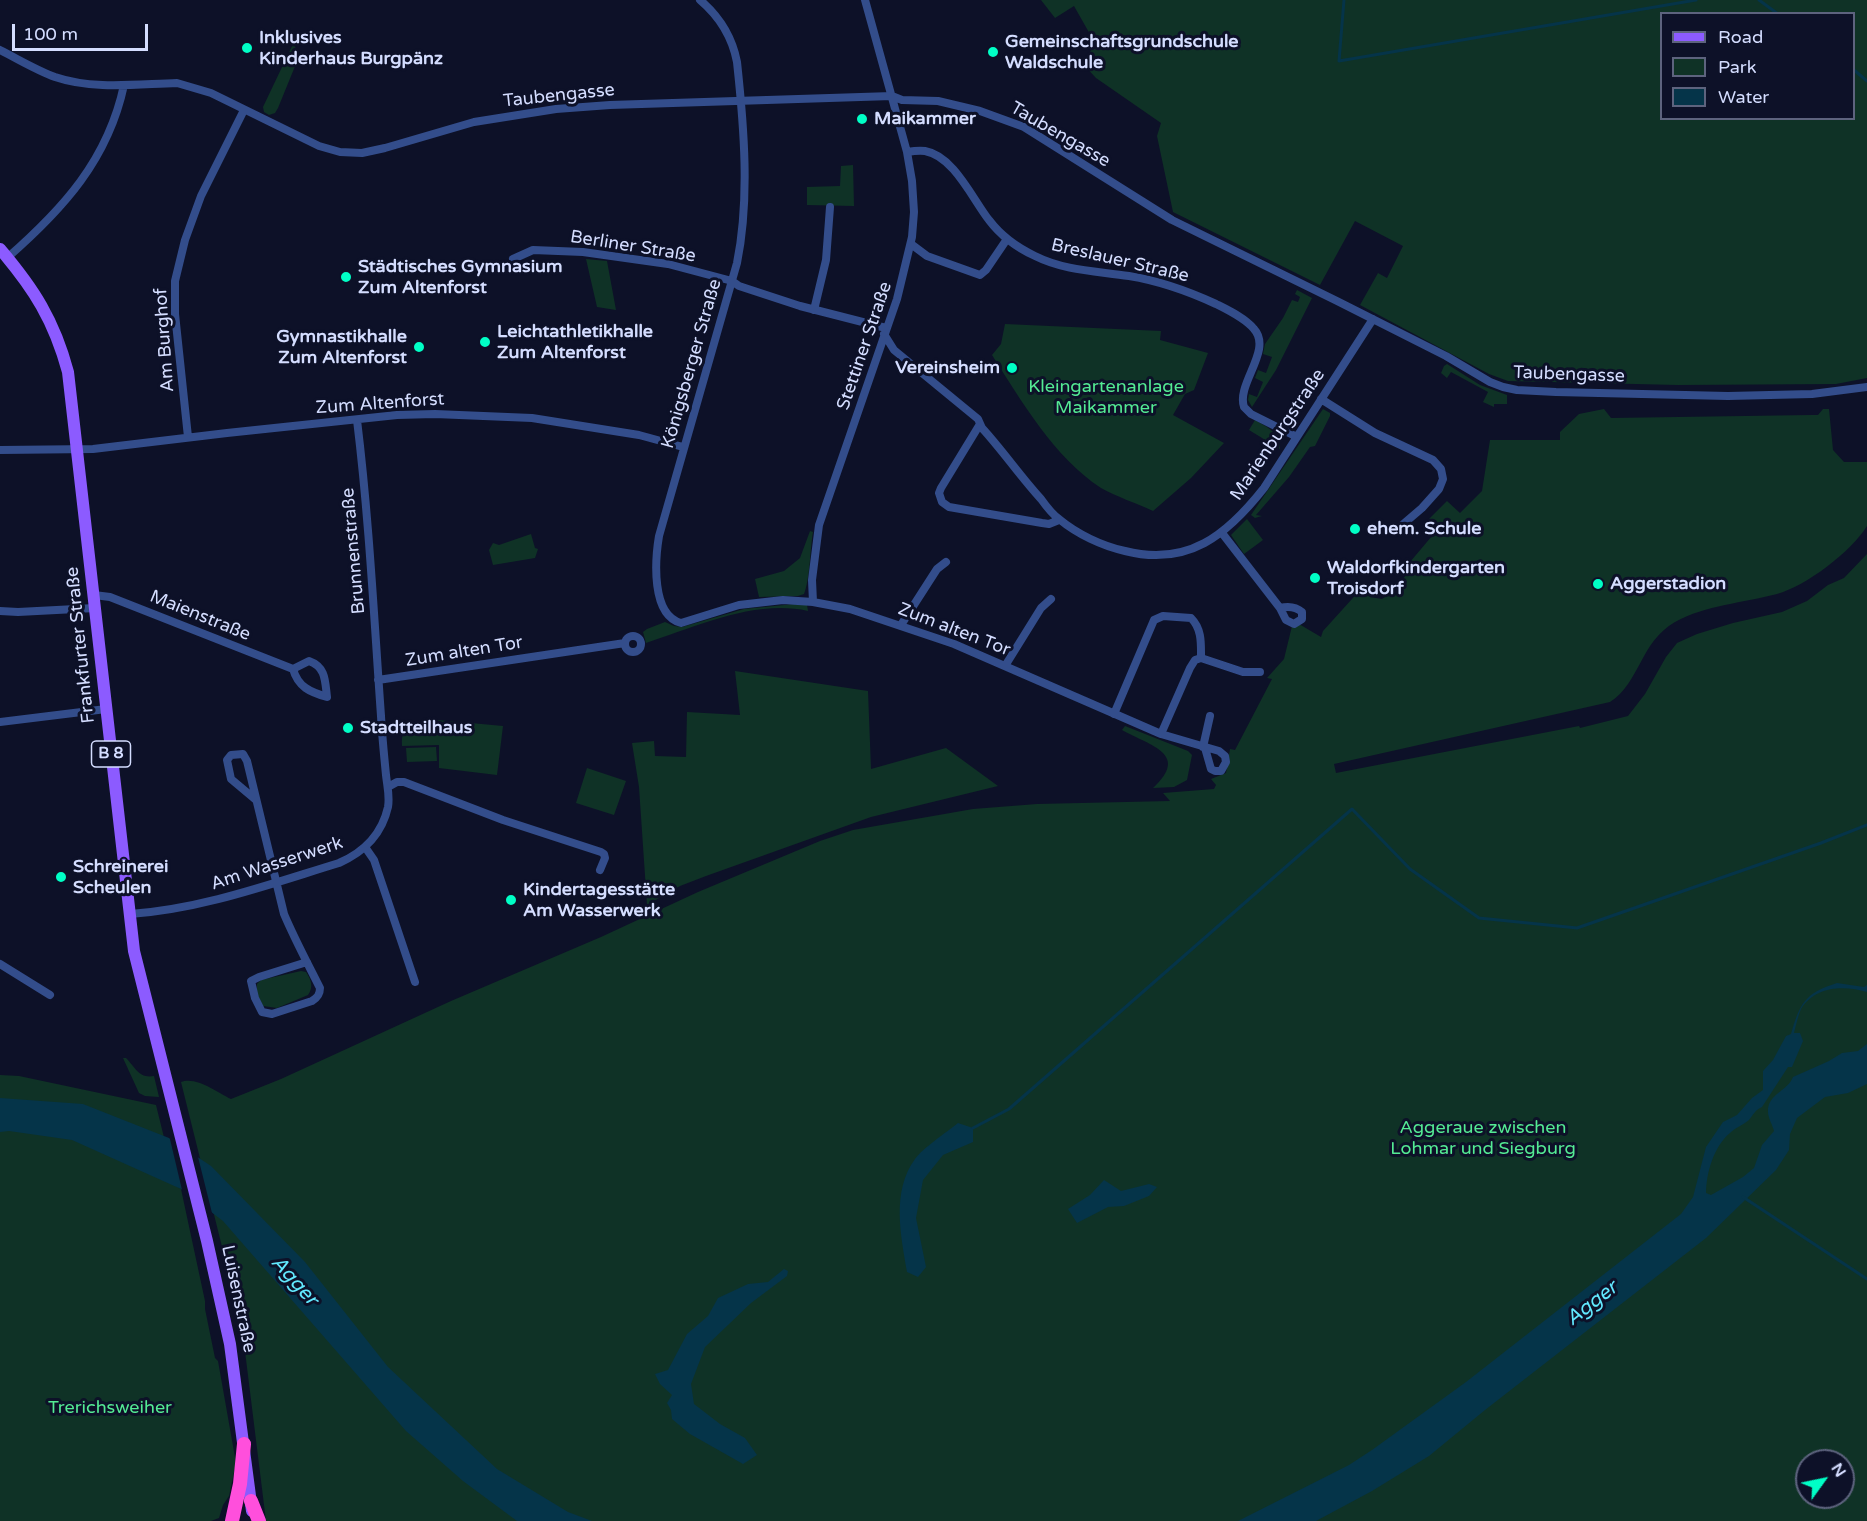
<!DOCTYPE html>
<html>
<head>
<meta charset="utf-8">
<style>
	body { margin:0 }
	#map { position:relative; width:1867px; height:1521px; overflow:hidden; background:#0d1128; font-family:"Varela Round",sans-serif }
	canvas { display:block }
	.legend { position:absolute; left:1660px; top:12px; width:195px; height:108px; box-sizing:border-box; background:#0d1128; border:2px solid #5d637e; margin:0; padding:8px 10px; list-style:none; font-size:18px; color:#d4ddff }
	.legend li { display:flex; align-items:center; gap:12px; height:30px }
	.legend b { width:30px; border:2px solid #5d637e }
	.north { position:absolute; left:1795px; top:1449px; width:60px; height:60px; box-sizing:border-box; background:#0d1128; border:2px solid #5d637e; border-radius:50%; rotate:57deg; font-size:16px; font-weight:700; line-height:24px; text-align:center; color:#d4ddff }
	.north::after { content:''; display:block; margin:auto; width:21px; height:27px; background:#00ffc6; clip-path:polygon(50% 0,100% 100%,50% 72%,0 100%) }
	.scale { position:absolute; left:12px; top:24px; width:136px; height:27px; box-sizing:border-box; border:3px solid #d4ddff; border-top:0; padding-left:8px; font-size:18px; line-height:21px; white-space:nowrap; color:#d4ddff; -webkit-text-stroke:4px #0d1128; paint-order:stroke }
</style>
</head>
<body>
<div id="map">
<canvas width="1867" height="1521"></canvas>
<ul class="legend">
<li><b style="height:8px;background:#8c5bff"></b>Road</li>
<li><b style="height:16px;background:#0f3226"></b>Park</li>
<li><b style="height:16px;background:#053449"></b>Water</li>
</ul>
<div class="north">N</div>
<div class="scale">100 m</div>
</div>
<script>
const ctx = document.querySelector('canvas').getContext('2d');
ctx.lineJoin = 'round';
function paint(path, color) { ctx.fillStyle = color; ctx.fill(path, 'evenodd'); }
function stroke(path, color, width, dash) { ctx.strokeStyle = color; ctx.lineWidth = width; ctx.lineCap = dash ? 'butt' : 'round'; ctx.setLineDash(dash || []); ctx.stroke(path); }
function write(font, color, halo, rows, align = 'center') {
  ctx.font = font + ' "Varela Round",sans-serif'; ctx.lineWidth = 6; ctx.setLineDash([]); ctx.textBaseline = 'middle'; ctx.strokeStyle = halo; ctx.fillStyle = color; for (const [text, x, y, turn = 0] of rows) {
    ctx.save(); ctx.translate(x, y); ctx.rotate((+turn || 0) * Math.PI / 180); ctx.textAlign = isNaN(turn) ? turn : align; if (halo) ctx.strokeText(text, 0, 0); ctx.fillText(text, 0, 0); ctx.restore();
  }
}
paint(new Path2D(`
	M1041,0H1867V378L1836,384L1678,385L1508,381L1489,374L1360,305L1378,273L1387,278L1403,246L1355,221L1320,285L1173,212L1157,136L1161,123L1096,78L1083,64L1095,43L1074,6L1055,18ZM1662,14H1854V118H1662Z
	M293,44L300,54L278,108L275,113L269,115L264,112L263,107Z
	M853,165L854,206L807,205V187L840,186L841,166Z
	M586,259L607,261L616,310L597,307Z
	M1297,290L1312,298L1276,370L1252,407L1248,400L1249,394L1257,397L1263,382L1255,378L1258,370L1266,373L1272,357L1263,354L1265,344L1283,318L1292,300L1298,302L1300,297L1295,294Z
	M1005,324L1161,331L1160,340L1208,353L1194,390L1185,394L1173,415L1224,443L1191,478L1153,511C1136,503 1117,497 1101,488C1054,457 1022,402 992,355L1001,344Z
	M1447,364L1480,385L1507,395V404H1494V407L1483,402L1488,392L1451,372L1447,378L1441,373L1444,366Z
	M1323,409L1330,413V416L1315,446L1310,447L1289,477L1256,515L1262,516L1255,518L1251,515Z
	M1604,409L1611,418L1811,415H1818L1823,409H1829L1833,450L1844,462H1867V526C1851,552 1806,586 1777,594C1743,603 1706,605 1675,622C1640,642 1640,683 1610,702L1334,764L1336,773L1579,726L1580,728L1628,716L1645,694L1666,657L1677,643L1697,634L1733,623L1782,612L1807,601L1828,585L1844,578L1867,554V1521H266L242,1327L181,1082C196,1076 217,1092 231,1099L281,1079L451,1001L601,937L698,892L820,841L853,830L973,809L1037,804L1170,801L1163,793L1214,789L1216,785L1211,779L1226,773L1230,749L1235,750L1272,679L1267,678L1284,659L1292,626L1299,624L1321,637L1323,631L1361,589L1370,597L1382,599L1389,594L1409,572L1405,568L1437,530L1428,520L1447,501L1460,513L1482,491L1490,440H1560V432L1579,414ZM1807,1461H1843V1497H1807Z
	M1255,420C1268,428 1280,432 1280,449L1249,430Z
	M1247,519L1263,540L1244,554L1231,535Z
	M810,531L813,532C810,549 810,580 804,594L798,596L759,597L755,579L784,571L800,558Z
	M531,534L535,548L538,549L535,558L493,565L489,550L493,543L499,545Z
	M794,604L807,605L808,611C754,599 696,627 646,643L643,632L647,629L665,622L674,626L682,627L744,609Z
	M735,671L868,691L871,769L946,748L998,786L871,817L706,876L680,886L647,905L639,787L632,743L654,741L655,756L686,757L687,712L740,715Z
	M438,720L503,726L497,775L439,768V745L402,746C401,719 415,722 438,720Z
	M1125,726L1188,751L1192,755L1187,780L1174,787L1153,788C1190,754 1151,746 1122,730Z
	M436,747L437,761L407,762L406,748Z
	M587,768L626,781L614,815L576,803Z
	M301,971L306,972C311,979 314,987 308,995L277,1008L263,1006L257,994V984L261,980Z
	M123,1058H126C135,1067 139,1079 154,1076L159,1097L145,1096L139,1093Z
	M0,1075L19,1076L156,1105L176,1186L181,1189L205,1301V1309L215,1358L218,1361L236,1463L229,1496L223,1505L219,1518L211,1521H0Z`), '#0f3226');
paint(new Path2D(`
	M1837,983L1864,987L1867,985V992C1844,985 1815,986 1801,1009C1798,1016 1796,1025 1794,1033H1800L1803,1041L1792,1067H1788L1762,1107C1755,1110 1754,1114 1749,1120C1743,1125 1735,1128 1730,1133C1714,1146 1706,1173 1706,1193L1711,1195L1743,1177L1754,1168L1762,1145L1774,1131C1773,1126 1768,1118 1768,1112C1767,1094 1788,1091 1793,1077L1829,1061L1842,1053L1858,1051L1867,1044V1084L1848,1093L1825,1097L1797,1118L1790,1134L1789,1150L1776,1170L1706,1238L1485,1410L1429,1456L1372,1491L1316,1521H1238L1349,1465L1372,1450L1466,1382L1681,1214L1693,1197L1706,1147L1723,1122L1737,1115L1752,1098L1763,1090V1071L1773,1060L1786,1036L1791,1034C1800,1003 1805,993 1837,983Z
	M0,1098L83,1104L169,1138L211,1166L305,1262L388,1367L497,1469L568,1512L592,1521H517L463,1481L406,1431L223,1221L181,1189L72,1140L9,1131L0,1132Z
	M958,1123L973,1128V1142L943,1155L923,1180L916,1218L926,1267L918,1277L907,1272C901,1236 891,1192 915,1159C923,1148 947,1132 958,1123Z
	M1104,1180L1121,1191L1149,1184L1157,1187L1149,1196L1124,1206L1108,1207L1077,1223L1068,1209L1090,1195Z
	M784,1269L788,1271L787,1276L751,1303L705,1347L691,1384L694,1404L720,1424L745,1438L757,1455L743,1464L690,1434L672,1419L671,1410L667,1403L672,1395L660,1384L655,1374L668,1370L687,1334L708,1316L718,1298L748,1284L768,1282Z`), '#053449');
paint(new Path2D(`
	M169,1135L197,1153L213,1217L183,1194Z`), '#0d1128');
stroke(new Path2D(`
	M1344,0L1339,61L1696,0
	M1759,0L1778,14
	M1854,70L1867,81
	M973,1128L1009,1109L1352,809L1410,869L1479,918L1577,928L1821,843L1867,825
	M1743,1197L1867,1279`), '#053449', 3);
stroke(new Path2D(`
	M700,0C720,17 732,36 737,62C744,127 750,199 737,263L659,536C655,560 651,615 681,623L739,605L783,600L813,602L850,609L954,644L1161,734L1219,751L1225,756L1226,762L1221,771H1215L1211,769L1205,748
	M0,50C18,59 36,70 55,77C93,90 137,84 177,83L211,93L319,146L340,152L362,153L385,148L474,122L556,109L610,105L892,96L902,100L938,101L980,111L1024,127L1172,220L1337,301L1446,356L1490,382L1503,387L1517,390L1556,392L1728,396L1812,394L1867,387
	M907,152C913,151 919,150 925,151C954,156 973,200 989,220C1001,236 1018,248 1035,256C1065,271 1097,271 1129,276C1160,281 1188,291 1216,304C1228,310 1245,318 1254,329C1273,350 1236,384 1244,407L1251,414L1297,437
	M911,244L927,256L980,275L986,270L1007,239
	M7,258C63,209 108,160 124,85
	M513,259L533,250L583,252L668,264L732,281L739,286L800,306L886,328
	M814,310L826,260L830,207
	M884,334L894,350L978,419L982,428C1003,451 1020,476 1041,499C1046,506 1052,514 1059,519C1077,534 1102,546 1125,551C1188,567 1227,535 1264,488L1373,319
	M1321,399L1375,433L1433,460L1441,469L1443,479L1439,489L1422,508L1394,532
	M980,424L941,488L939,493L942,502L949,507L1042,523L1049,524L1059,520
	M188,437L175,314V281L185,240L201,196L244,110
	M0,450L93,449L227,433L397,415L435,414L532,418L639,435L683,447
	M1222,533L1280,608L1286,620L1294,624L1302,619V612C1295,606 1288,606 1280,608
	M94,595L110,597L293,669
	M813,602L812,580L819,525L897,299L912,237L914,212L912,181L907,152L865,0
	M0,611L18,612L95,608
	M901,625L937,569L946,562
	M625 644a8 8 0 1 1 16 0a8 8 0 1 1-16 0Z
	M1201,658L1243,672H1260
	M309,661C326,667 325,681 327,697C310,692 298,687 293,669Z
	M1005,666L1041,608L1051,599
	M378,680L625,643
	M1114,714L1154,620L1163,616L1191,618C1202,629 1201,643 1201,658
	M0,722L106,709
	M1161,734L1190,668L1195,660L1201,658
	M1203,747L1210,716
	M388,787L397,782H404L503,820L601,852L604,854L605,858L600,870
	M256,800L231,779L227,760L231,755L243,754L247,761L284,914C295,940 308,964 320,988C320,995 317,998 312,1001L272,1014L262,1012L255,998L251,981L259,977L307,962
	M365,847L374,860L415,982
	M130,914C202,909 270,884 339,863C364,852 382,834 388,807C390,796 387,785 386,775C384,755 382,735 381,716C374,617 369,518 357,420
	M0,964L50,995`), '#334d8b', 8);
stroke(new Path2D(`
	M0,249C34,289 54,320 68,372L134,951L207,1241L230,1344L252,1511`), '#8c5bff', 12);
stroke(new Path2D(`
	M251,1501L259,1521
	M232,1521L240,1484L244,1444`), '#ff4fdc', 14);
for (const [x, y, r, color] of [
	[247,48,6,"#00ffc6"],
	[993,52,6,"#00ffc6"],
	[862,119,6,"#00ffc6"],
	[346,277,6,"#00ffc6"],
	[485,342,6,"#00ffc6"],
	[419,347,6,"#00ffc6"],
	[1012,368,6,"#00ffc6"],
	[1355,529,6,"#00ffc6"],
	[1315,578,6,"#00ffc6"],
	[1598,584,6,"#00ffc6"],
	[348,728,6,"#00ffc6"],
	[61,877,6,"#00ffc6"],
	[511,900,6,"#00ffc6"]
]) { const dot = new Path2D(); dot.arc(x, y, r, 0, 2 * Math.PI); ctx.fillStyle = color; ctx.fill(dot); stroke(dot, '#0d1128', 2); }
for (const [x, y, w] of [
	[111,754,39]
]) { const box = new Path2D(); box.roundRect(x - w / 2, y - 13, w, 26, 4.5); ctx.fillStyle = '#0d1128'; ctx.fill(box); stroke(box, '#d4ddff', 1.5); }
write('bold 16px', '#d4ddff', null, [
	["B 8",111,754]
]);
write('bold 18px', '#d4ddff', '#0d1128', [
	["Inklusives",259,38],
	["Kinderhaus Burgpänz",259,59],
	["Gemeinschaftsgrundschule",1005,42],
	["Waldschule",1005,63],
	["Maikammer",874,119],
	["Städtisches Gymnasium",358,267],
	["Zum Altenforst",358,288],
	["Leichtathletikhalle",497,332],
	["Zum Altenforst",497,353],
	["Gymnastikhalle",407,337,"right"],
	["Zum Altenforst",407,358,"right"],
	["Vereinsheim",1000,368,"right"],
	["ehem. Schule",1367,529],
	["Waldorfkindergarten",1327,568],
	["Troisdorf",1327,589],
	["Aggerstadion",1610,584],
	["Stadtteilhaus",360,728],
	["Schreinerei",73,867],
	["Scheulen",73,888],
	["Kindertagesstätte",523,890],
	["Am Wasserwerk",523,911]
], 'left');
write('18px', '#d4ddff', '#0d1128', [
	["Taubengasse",559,96,-6],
	["Taubengasse",1060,135,30],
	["Berliner Straße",633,247,9],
	["Breslauer Straße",1120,261,13],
	["Am Burghof",165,340,-94],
	["Stettiner Straße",865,346,-71],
	["Königsberger Straße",692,364,-74],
	["Taubengasse",1569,375,2],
	["Zum Altenforst",380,404,-4],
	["Marienburgstraße",1278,435,-56],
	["Brunnenstraße",354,551,-95],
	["Maienstraße",200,616,22],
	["Zum alten Tor",954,630,21],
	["Frankfurter Straße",81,645,-96],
	["Zum alten Tor",464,652,-9],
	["Am Wasserwerk",277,864,-18],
	["Luisenstraße",238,1299,78]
]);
write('18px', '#54eb94', '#0d1128', [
	["Kleingartenanlage",1106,387],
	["Maikammer",1106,408],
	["Aggeraue zwischen",1483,1128],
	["Lohmar und Siegburg",1483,1149],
	["Trerichsweiher",110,1408]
]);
write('italic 20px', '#62e9ff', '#0d1128', [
	["Agger",294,1281,48],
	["Agger",1592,1304,-38]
]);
</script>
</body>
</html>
